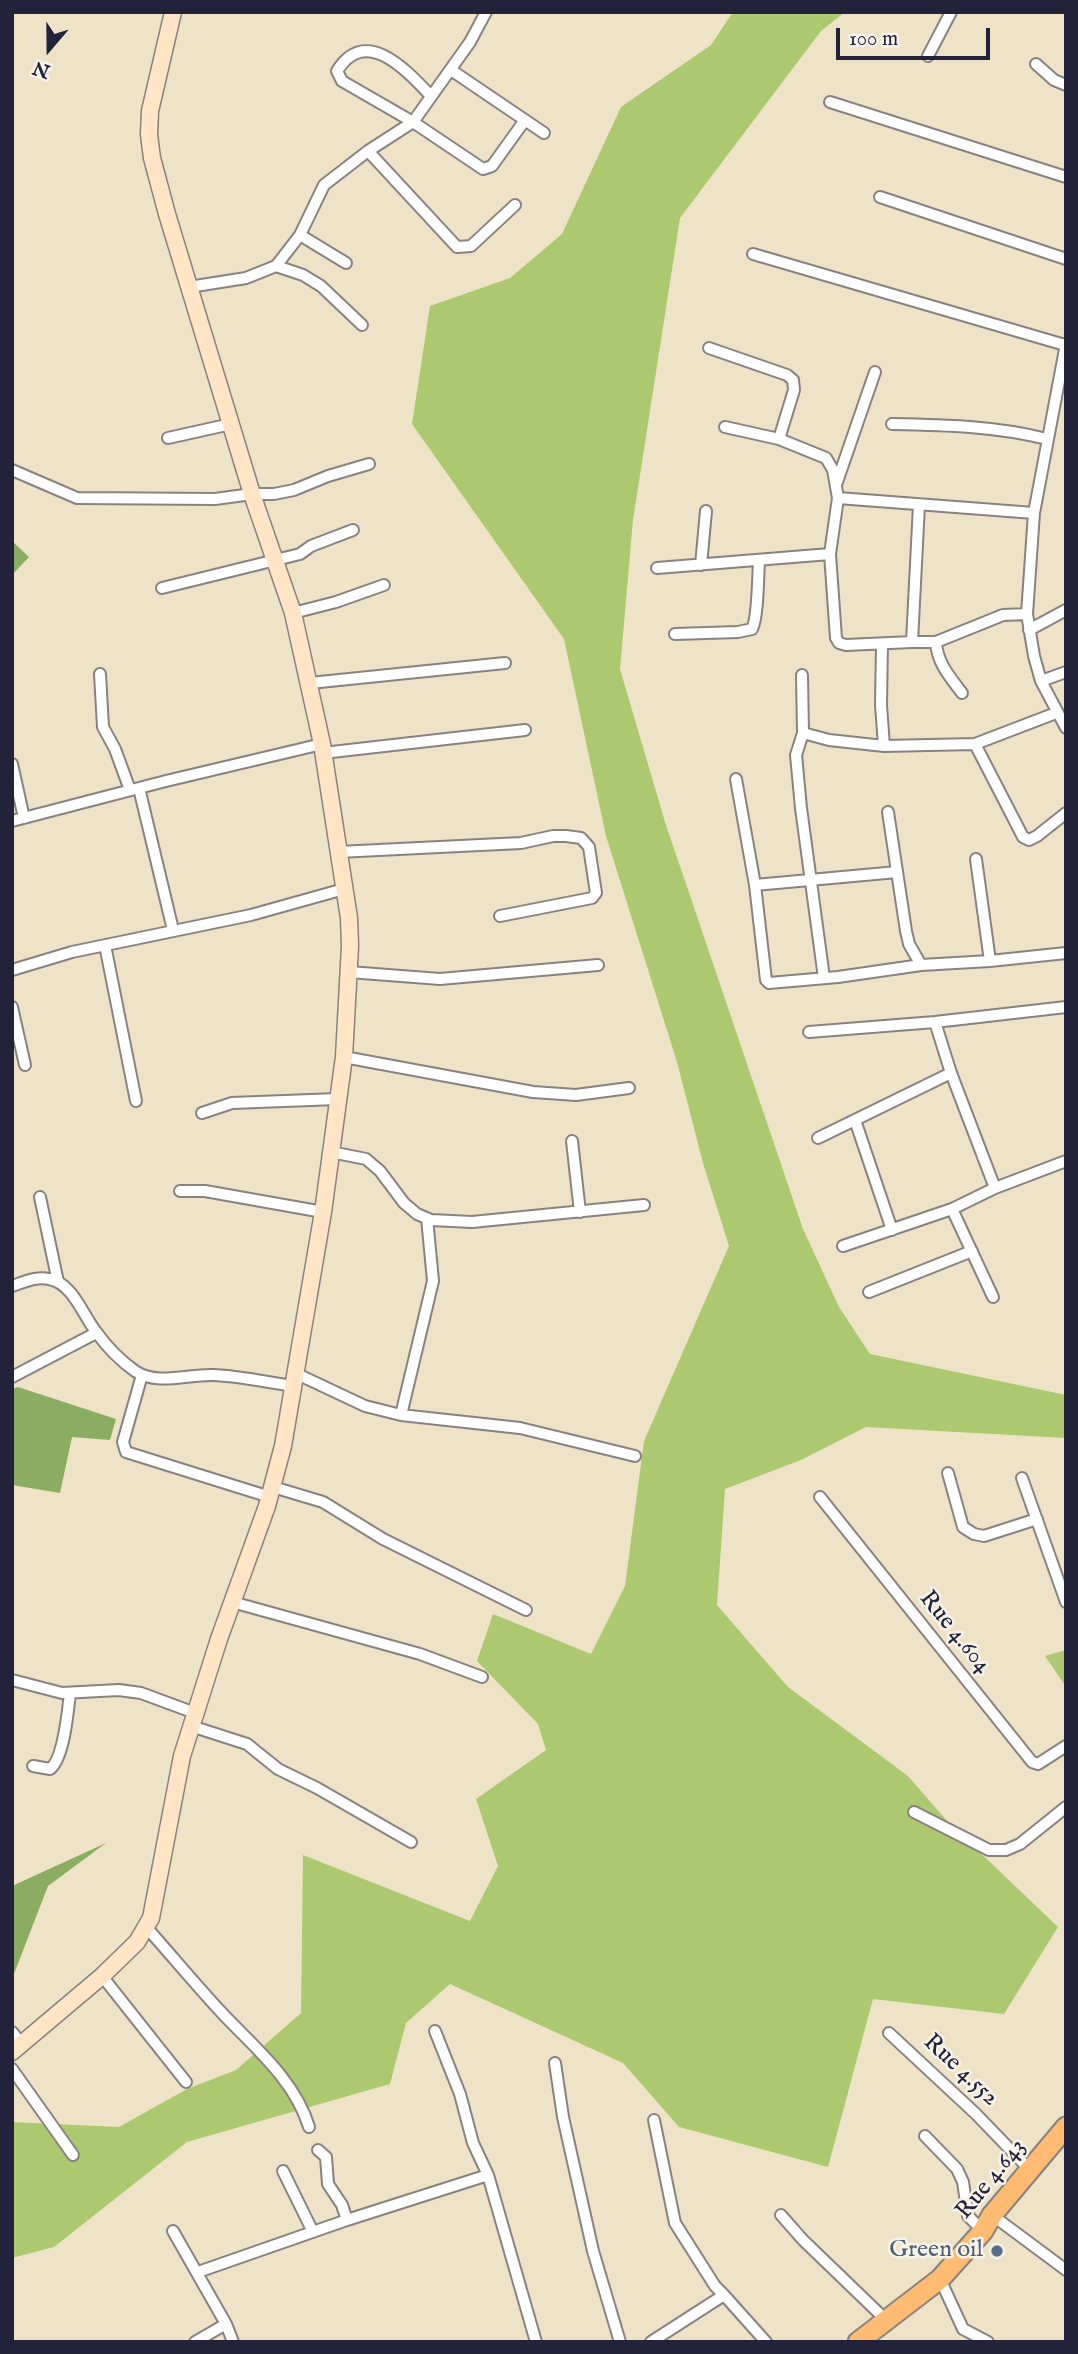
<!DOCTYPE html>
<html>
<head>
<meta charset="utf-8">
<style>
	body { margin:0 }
	#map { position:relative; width:1078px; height:2354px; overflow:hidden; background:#eee3c6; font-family:"IM FELL English",serif }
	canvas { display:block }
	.frame { position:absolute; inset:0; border:14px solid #22223b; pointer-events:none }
	.north { position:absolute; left:14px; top:14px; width:70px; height:70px; -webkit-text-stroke:5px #f7f3e8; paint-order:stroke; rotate:200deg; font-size:19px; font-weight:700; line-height:28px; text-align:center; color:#22223b }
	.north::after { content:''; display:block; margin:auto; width:24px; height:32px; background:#22223b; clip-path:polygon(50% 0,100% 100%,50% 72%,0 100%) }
	.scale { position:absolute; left:836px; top:28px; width:154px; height:32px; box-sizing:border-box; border:4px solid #22223b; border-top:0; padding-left:9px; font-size:21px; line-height:24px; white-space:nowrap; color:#22223b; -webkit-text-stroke:5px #f7f3e8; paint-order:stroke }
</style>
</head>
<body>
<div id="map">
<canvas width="1078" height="2354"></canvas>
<div class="frame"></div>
<div class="north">N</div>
<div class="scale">100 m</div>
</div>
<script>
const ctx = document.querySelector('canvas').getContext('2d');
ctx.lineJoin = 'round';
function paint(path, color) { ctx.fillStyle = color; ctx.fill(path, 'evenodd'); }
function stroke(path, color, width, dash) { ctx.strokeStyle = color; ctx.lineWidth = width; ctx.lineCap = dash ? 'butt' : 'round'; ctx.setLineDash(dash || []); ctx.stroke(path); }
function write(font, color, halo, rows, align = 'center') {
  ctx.font = font + ' "IM FELL English",serif'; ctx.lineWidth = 5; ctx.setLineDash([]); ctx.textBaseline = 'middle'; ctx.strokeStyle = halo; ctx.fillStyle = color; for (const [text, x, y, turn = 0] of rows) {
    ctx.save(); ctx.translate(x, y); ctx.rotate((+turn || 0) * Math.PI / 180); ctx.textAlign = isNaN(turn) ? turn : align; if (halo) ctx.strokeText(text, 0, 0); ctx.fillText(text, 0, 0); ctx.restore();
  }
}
paint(new Path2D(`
	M733,12H845L821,31L680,218L633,520L620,669L665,822L803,1229L839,1307L870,1354L1066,1395V1438L866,1427L801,1460L725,1489L717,1605L788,1687L908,1776L948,1822L1058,1927L1004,2014L873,1999L828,2167L679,2127L623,2063L450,1984L406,2023L390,2084L187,2142L54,2247L12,2258V2122L119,2127L187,2089L236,2070L301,2013L303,1855L470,1921L498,1866L476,1799L546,1750L538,1724L477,1661L493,1614L591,1654L625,1586L644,1441L729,1246L703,1163L677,1062L606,836L564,639L412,424L430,306L510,278L562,234L621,107L711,45Z
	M1066,1650V1687L1045,1656Z`), '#adc970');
paint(new Path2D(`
	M12,541L29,557L12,575Z
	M18,1387L116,1419L110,1440L72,1437L60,1493L12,1485V1389Z
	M106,1843L48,1886L12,1979V1886Z`), '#8aad62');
const street = new Path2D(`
	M928,56L951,12
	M1036,64L1054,80L1066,85
	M451,70L544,133
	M431,96C406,70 366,25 337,71L342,81L413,122L483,169L492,166L525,120
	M830,102L1066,177
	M368,151L457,247L471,246L515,205
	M880,197L1066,259
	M300,235L346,263
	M753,254L1065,345
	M276,266L303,275L321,286L362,325
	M189,287L246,278L276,266L300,235L324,185L368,151L413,122L470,42L486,12
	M1066,344L1034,513L1027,614L1034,656L1041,681L1066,728
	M709,348L787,375L793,380L794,390L779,439
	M892,424C945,425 995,426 1047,439
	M168,438L231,424
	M12,470L77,498L215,499L252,494H274L294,490L328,476L369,464
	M837,482L875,372
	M838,498L1034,513
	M919,505L912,642H936L1003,615L1027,614
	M830,554L836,638L839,643L846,645L912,642
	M701,565L706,511
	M657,568L830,554L838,498L833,470L826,458L779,439L725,427
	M162,588L300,554L311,546L353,530
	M293,613L336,602L384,585
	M1029,630L1066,610
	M675,634L738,632L752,629C758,618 758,576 759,561
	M936,642C937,663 950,677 962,693
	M882,644L881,705L884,746
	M100,674L103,727L115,749L130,790
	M802,675L803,733L796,755L801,808L824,978
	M1041,681L1066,672
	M310,683L505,663
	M803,733L829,740L884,746L975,744L1056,713
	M975,744L1023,837L1029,840L1037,836L1066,813
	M323,753L525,730
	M12,764L24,818
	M736,779L755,885L766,980L769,983L838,977L921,965L990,961L1066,953
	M139,788L173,930
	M888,812L906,931L909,944L921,965
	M12,821L166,781L322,744
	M338,852L521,843L553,836H566L581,838L589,847L596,893L592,898L500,916
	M976,859L990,961
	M755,885L897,872
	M105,945L136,1101
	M12,970L72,952L251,915L344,889
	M349,972L440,979L598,965
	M12,1007L25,1065
	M935,1022L951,1073L995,1188
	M809,1032L935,1022L1066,1007
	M344,1057L533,1092L576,1095L629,1088
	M202,1113L232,1103L337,1099
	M855,1120L892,1230
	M818,1138L951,1073
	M572,1141L580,1212
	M331,1152L366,1159L380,1171L404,1203L417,1214L431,1220L472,1222L644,1205
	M180,1191H205L323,1212
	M40,1197L58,1282
	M952,1209L993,1297
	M843,1246L952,1209L995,1188L1066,1161
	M12,1286C24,1282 37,1276 49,1279C73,1283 83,1316 97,1333C107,1347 121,1361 135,1371C157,1386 188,1374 213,1375C240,1376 266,1382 293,1386
	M869,1292L972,1251
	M295,1373L365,1406L401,1415L520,1428L635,1456
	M142,1375L123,1442L126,1452L270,1497
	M12,1377L96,1333
	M401,1415L433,1281L427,1218
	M948,1473L963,1527L974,1534L984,1536L1037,1519
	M1022,1478L1066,1602
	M273,1487L323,1502L383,1539L526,1610
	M820,1497L1032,1762L1038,1764L1066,1746
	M232,1602L420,1654L482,1677
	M12,1680L62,1693L119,1690L141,1693L195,1713
	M191,1726L247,1744L278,1769L317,1788L411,1842
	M33,1766L50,1769C64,1759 68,1710 70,1693
	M914,1812L989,1850H1006L1020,1844L1066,1807
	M147,1928C172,1956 196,1985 222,2013C253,2046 295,2080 309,2127
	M102,1976L186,2082
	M435,2031L460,2094L473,2143L488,2175L536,2342
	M12,2032L22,2044
	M889,2033L976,2114L1030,2170
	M555,2063L563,2117L593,2251L620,2342
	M12,2069L73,2155
	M654,2120L675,2223L715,2286L724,2295
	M925,2136L957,2169L963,2182L968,2216L983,2231
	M318,2150L326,2157L328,2184L342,2205L347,2220
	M283,2171L313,2232
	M781,2215L803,2240L887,2321
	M992,2215L1066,2270
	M173,2231L226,2324L233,2342
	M198,2272L347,2220L488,2175
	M940,2279L963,2329L988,2342
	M195,2342L226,2324
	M651,2342L724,2295L766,2342`);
const secondary = new Path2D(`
	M12,2052L102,1976L137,1942L151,1918L182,1756L219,1639L267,1506L283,1446L323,1212L344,1057L350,946L349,918L322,744L293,613L252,494L167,214L152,158L149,135L150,111L173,12`);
const highway = new Path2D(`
	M858,2342L940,2279L983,2231L992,2215L1066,2127`);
stroke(street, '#888280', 14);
stroke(secondary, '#888280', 19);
stroke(highway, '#888280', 23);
stroke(street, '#fff', 10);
stroke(secondary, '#ffe4c6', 16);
stroke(highway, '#febb71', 19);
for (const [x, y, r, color] of [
	[997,2251,7,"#5c6f8a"]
]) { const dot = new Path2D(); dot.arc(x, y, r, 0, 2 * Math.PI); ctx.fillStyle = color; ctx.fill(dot); stroke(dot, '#f7f3e8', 2.5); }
write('24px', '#22223b', '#f7f3e8', [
	["Rue 4.604",954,1633,51],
	["Rue 4.552",960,2071,43],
	["Rue 4.643",992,2180,-51]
]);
write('24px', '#4e5e75', '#f7f3e8', [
	["Green oil",983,2251]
], 'right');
</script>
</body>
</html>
